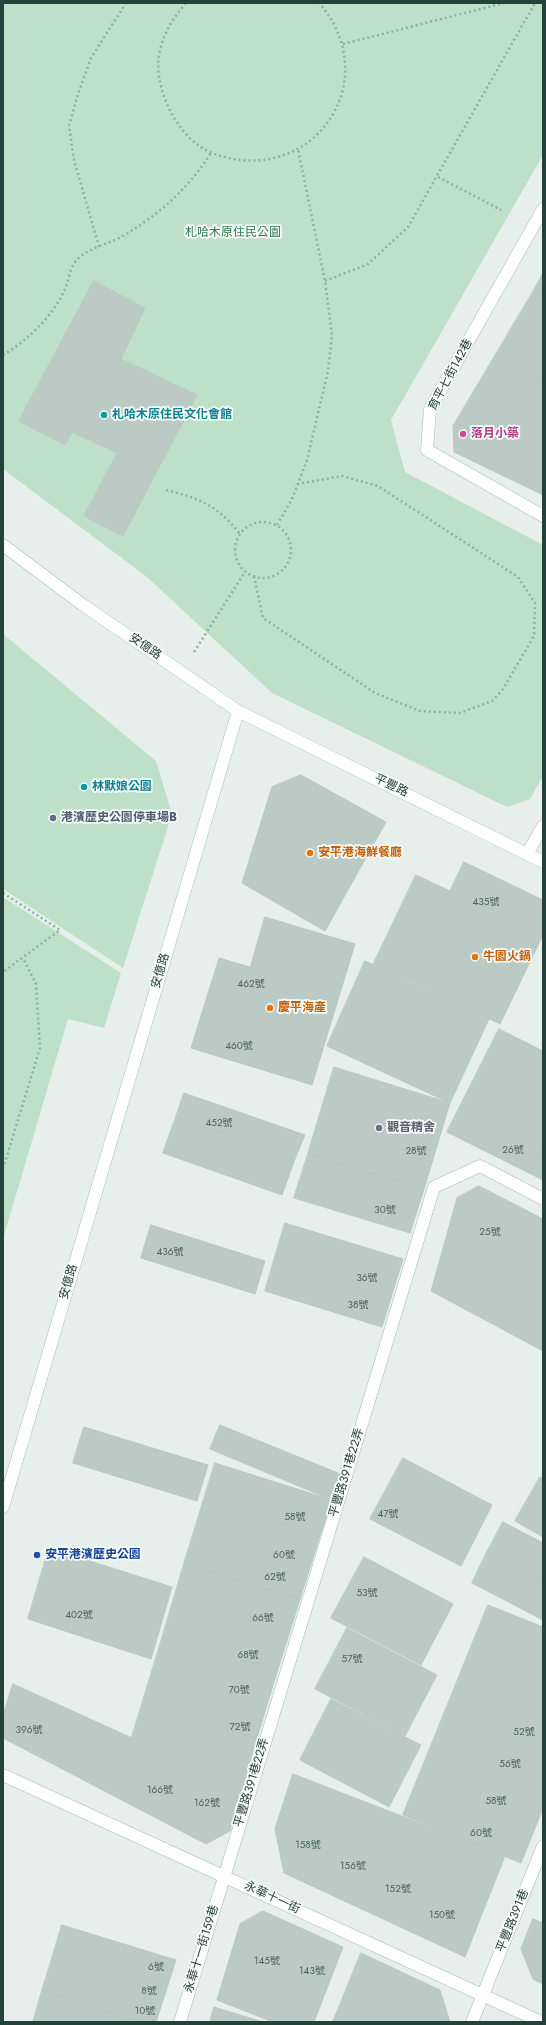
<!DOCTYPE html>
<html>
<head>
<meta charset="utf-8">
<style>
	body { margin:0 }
	#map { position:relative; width:546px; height:2025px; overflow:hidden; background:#e6efeb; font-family:Jost,sans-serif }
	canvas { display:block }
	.frame { position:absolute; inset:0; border:4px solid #24423a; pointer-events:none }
</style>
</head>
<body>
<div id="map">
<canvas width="546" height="2025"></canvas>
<div class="frame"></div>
</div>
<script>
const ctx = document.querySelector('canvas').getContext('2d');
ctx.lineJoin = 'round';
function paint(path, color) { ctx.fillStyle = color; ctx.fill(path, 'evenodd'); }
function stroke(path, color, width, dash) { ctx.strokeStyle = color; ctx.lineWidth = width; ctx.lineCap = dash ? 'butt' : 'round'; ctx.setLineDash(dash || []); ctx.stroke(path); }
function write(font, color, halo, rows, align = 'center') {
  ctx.font = font + ' Jost,"Noto Sans TC",sans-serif'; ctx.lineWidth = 3.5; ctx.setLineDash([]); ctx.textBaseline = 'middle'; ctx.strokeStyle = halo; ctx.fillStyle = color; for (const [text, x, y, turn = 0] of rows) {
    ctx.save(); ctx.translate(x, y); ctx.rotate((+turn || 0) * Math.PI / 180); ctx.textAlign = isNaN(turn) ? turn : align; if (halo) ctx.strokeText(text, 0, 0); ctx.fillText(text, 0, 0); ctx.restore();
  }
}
paint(new Path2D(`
	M3,3H543V155L391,420L405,472L543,545V776L530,799L507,807L272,693L147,577L3,469Z
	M3,634L156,761L172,814L123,968L3,889Z
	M3,897L121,973L104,1028L68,1019L3,1239Z`), '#bfe0c8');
const building = new Path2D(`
	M543,273V295L534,290Z
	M94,281L145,308L121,359L197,395L123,536L84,516L117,453L72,432L65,445L19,421Z
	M534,290L543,295V382L496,354Z
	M496,354L543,382V495L454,452L453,426Z
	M301,775L386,822L325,931L242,883L272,787Z
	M464,862L543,900V935L500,1024L408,980Z
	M416,875L450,891L408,980L373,965Z
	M265,917L355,944L312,1085L191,1048L219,958L250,967Z
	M365,961L489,1019L450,1103L327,1046Z
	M499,1029L543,1051V1145L529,1173L447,1132Z
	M334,1067L450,1103L424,1189L308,1154Z
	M184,1093L305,1135L295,1159L176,1117Z
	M176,1117L295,1159L282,1195L163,1153Z
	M543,1145V1180L529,1173Z
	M308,1154L424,1189L410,1233L294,1198Z
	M479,1186L543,1219V1351L431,1291L457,1198Z
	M285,1223L403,1259L382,1327L265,1291Z
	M151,1225L265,1261L255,1294L141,1258Z
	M220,1425L343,1475L332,1500L210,1449Z
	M84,1427L208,1465L197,1501L73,1463Z
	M403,1458L492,1505L461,1566L370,1519Z
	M215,1463L332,1500L320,1536L204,1499Z
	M540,1477L543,1478V1537L515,1521Z
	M204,1499L320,1536L300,1599L184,1564Z
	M503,1522L543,1543V1580L487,1552Z
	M49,1548L172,1587L151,1659L28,1619Z
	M487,1552L543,1580V1620L472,1583Z
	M364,1557L453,1604L421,1665L331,1618Z
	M184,1564L300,1599L278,1669L163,1635Z
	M488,1605L543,1627V1808L521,1863L403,1815Z
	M347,1628L437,1675L405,1736L315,1689Z
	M163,1635L278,1669L257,1738L142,1704Z
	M13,1684L132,1738L114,1796L3,1738V1715Z
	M331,1699L421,1745L389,1807L300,1760Z
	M142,1704L257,1738L230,1831L206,1844L114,1796Z
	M293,1774L505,1856L465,1957L284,1873L275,1829Z
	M263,1911L343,1947L314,2022H273L217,2000L240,1924Z
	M533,1919L543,1923V1984L533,1979L521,1949Z
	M62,1925L176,1960L156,2022H141L42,1991Z
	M361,1953L440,1990L450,2022H333Z
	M42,1991L141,2022H33Z
	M214,2007L263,2022H210Z`);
paint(building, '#bbcac4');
stroke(building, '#b8c9c2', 1);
const street = new Path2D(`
	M543,209L430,409L427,450L543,516
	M527,854L543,826
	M3,1775L541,2022
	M180,2022L434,1187L480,1166L543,1199
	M472,2022L543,1846`);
const secondary = new Path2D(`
	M3,545L83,605L238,711L543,862
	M3,1507L238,711`);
stroke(street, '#a8b8b2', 13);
stroke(secondary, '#a4bbb3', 13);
stroke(new Path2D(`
	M186,3C173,19 165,30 160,50C151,86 178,140 212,153C268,175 328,148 343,89C350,58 340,26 319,3
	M343,44L504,3
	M438,177L501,210
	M99,247L74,160L69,126L78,94L91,58L126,3
	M325,281L368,264L408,227L535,3
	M3,355C27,341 54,315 65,289C69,281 69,269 76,261C87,248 106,245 121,237C159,215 187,190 211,153
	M166,490C201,499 217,505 240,534
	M235 550a28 28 0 1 1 56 0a28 28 0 1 1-56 0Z
	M277,525L292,499L307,460L328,371L332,335L325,281L298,149
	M254,576L263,618L375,693L420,711L460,713L492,701L503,689L534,636L535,603L518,577L378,486L342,476L298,484
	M194,652L245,572
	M3,893L60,930L3,972
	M3,1169L40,1048L36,984L23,958`), '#86b3a5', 2.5, [2, 3]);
stroke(street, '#fff', 12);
stroke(secondary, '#fff', 12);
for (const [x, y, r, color] of [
	[104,415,4,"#0f9aa8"],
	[463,434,4,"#d1479c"],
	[84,787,4,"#0f9aa8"],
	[53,818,4,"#5c6f8a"],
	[310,853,4,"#e8710a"],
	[475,957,4,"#e8710a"],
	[270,1008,4,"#e8710a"],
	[379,1128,4,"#6b7280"],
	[37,1555,4,"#1a4fb4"]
]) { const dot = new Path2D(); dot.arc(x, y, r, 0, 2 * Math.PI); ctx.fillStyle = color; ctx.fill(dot); stroke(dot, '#f7fbf9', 1.5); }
write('10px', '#4a645c', null, [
	["435號",486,903],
	["462號",251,985],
	["460號",239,1047],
	["452號",219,1124],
	["26號",513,1151],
	["28號",416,1152],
	["30號",385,1211],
	["25號",490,1233],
	["436號",170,1253],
	["36號",367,1279],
	["38號",358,1306],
	["47號",388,1515],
	["58號",295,1518],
	["60號",284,1556],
	["62號",275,1578],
	["53號",367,1594],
	["402號",79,1616],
	["66號",263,1619],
	["68號",248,1656],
	["57號",352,1660],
	["70號",239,1691],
	["72號",240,1728],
	["396號",29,1731],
	["52號",524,1733],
	["56號",510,1765],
	["166號",160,1791],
	["58號",496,1802],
	["162號",207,1804],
	["60號",481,1834],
	["158號",308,1846],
	["156號",353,1867],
	["152號",398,1890],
	["150號",442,1916],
	["145號",267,1962],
	["6號",156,1968],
	["143號",312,1972],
	["8號",149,1992],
	["10號",145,2012]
]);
write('12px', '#2d7a4b', '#f7fbf9', [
	["札哈木原住民公園",233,233]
]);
write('12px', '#24423a', '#f7fbf9', [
	["育平七街142巷",451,375,-62],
	["安億路",145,647,34],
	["平豐路",391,786,26],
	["安億路",161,971,-74],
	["安億路",69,1282,-74],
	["平豐路391巷22弄",347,1473,-73],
	["平豐路391巷22弄",252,1783,-73],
	["永華十一街",272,1898,25],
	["平豐路391巷",513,1921,-68],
	["永華十一街159巷",202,1949,-73]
]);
write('bold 12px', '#0d838f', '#f7fbf9', [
	["札哈木原住民文化會館",112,415],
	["林默娘公園",92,787]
], 'left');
write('bold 12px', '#b23c85', '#f7fbf9', [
	["落月小築",471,434]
], 'left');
write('bold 12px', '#4e5e75', '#f7fbf9', [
	["港濱歷史公園停車場B",61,818]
], 'left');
write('bold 12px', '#c56008', '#f7fbf9', [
	["安平港海鮮餐廳",318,853],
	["牛園火鍋",483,957],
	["慶平海產",278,1008]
], 'left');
write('bold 12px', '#5b616d', '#f7fbf9', [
	["觀音精舍",387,1128]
], 'left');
write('bold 12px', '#164399', '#f7fbf9', [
	["安平港濱歷史公園",45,1555]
], 'left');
</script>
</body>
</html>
